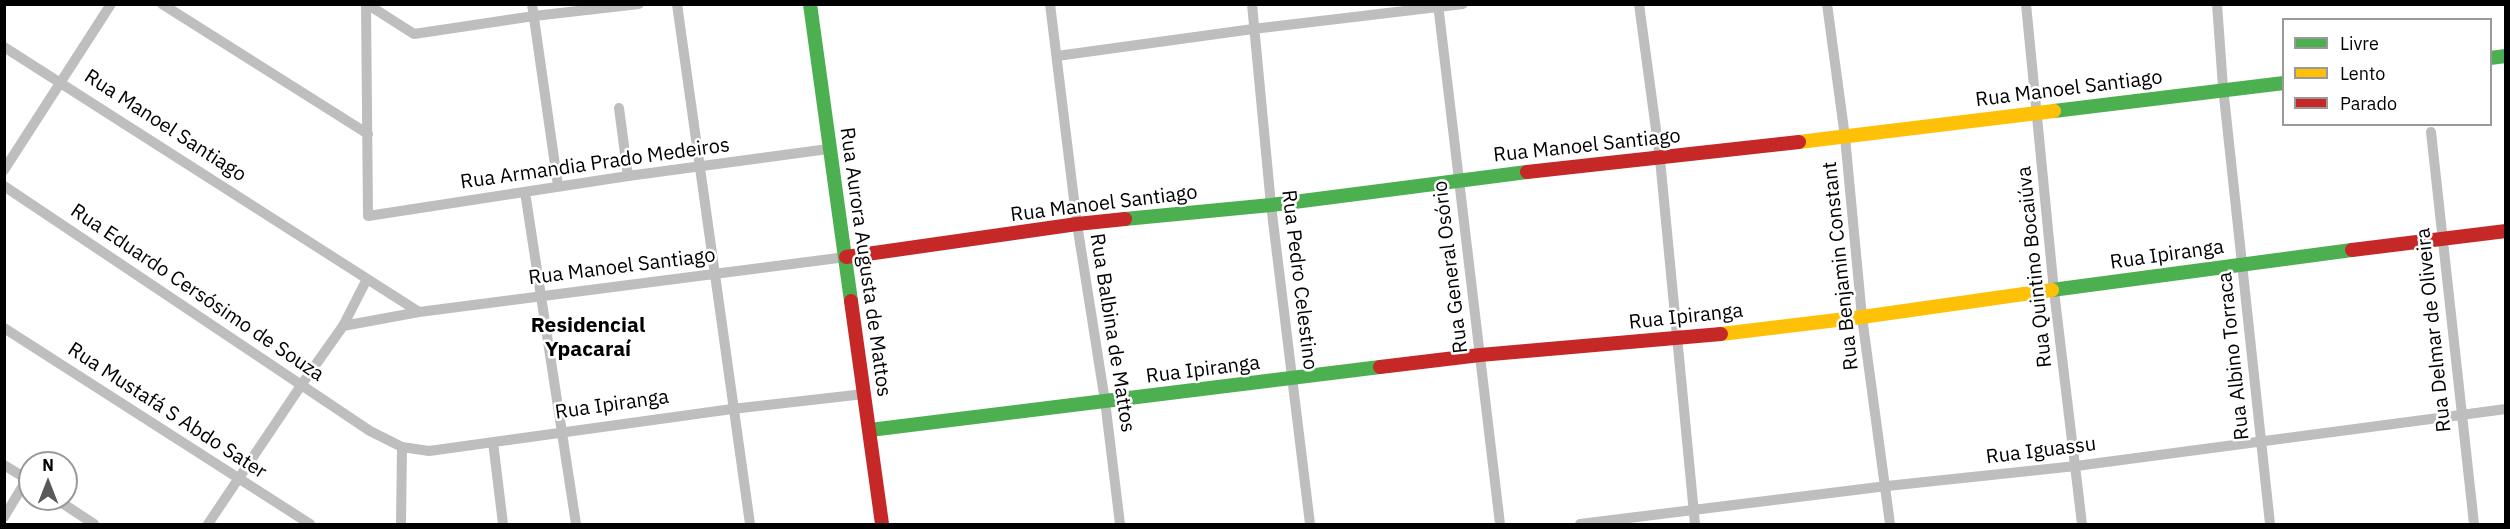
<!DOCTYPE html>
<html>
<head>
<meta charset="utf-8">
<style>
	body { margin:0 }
	#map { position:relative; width:2510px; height:529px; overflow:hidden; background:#fff; font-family:"IBM Plex Sans",sans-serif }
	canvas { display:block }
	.frame { position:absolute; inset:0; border:6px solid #000; pointer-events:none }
	.legend { position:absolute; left:2282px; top:18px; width:210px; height:108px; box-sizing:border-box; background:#fff; border:2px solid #999; margin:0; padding:8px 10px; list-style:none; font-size:18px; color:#000 }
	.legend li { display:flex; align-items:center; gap:12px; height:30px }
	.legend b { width:30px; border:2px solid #999 }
	.north { position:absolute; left:18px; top:451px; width:60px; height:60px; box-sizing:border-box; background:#fff; border:2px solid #999; border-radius:50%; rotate:0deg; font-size:16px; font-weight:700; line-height:24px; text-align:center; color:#000 }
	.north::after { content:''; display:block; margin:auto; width:21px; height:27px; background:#595959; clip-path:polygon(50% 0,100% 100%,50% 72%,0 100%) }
</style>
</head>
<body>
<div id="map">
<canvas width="2510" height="529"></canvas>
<div class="frame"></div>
<ul class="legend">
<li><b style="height:8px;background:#4caf50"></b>Livre</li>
<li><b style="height:8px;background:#ffc107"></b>Lento</li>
<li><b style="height:8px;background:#c62828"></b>Parado</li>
</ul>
<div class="north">N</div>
</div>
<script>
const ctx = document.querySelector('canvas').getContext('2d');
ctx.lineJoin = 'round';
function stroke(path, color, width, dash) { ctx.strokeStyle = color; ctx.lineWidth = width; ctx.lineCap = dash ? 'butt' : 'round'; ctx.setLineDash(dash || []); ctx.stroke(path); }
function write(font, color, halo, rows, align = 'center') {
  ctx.font = font + ' "IBM Plex Sans",sans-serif'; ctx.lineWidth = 5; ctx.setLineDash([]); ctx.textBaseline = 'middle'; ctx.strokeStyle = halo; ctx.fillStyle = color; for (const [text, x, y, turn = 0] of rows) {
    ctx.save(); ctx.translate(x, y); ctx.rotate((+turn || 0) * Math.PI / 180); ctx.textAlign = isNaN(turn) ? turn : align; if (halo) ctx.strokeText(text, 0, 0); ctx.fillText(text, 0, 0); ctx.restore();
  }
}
stroke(new Path2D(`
	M162,4L368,134
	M366,4L368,216L628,176L828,149
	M367,4L414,34L534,16L639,4
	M532,4L558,186
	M677,4L750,524
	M1050,4L1077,224L1105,401L1120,524
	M1252,4L1271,205L1310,524
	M1438,4L1500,524
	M1639,4L1660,159L1695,524
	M1827,4L1845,137L1862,317L1890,524
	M2026,4L2054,291L2082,524
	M2217,4L2223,87L2270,524
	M4,47L419,312L846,257
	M1057,56L1253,29L1463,4
	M619,108L628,176
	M2431,132L2474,524
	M4,170L111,4
	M4,186L370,431L402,447L429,451L732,409L864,394
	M525,192L576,524
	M343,326L419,312
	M4,328L310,524
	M493,442L503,524
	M4,465L30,481
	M56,499L94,524
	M4,517L27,479
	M208,524L302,384L343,326L367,279
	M401,524L402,447
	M1580,524L1887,486L2076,466L2506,409`), '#bebebe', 10);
stroke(new Path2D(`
	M810,4L851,301
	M2490,58L2506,56
	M2054,111L2284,83
	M1125,219L1271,205L1527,172
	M2052,290L2352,250
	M870,430L1380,367`), '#4caf50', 14);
stroke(new Path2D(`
	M1799,142L2054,111
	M1721,334L1862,317L2052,290`), '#ffc107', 14);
stroke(new Path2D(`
	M1527,172L1799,142
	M2352,250L2506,231
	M846,257L1077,224L1125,219
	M851,301L882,524
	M1380,367L1480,355L1721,334`), '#c62828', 14);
write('20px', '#000', '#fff', [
	["Rua Manoel Santiago",2069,89,-7],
	["Rua Manoel Santiago",165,126,33],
	["Rua Manoel Santiago",1587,146,-6],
	["Rua Armandia Prado Medeiros",595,164,-8],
	["Rua Manoel Santiago",1104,204,-7],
	["Rua Ipiranga",2167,255,-8],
	["Rua Aurora Augusta de Mattos",865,262,82],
	["Rua Benjamin Constant",1841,266,-96],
	["Rua Manoel Santiago",622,267,-7],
	["Rua General Osório",1451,267,-97],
	["Rua Quintino Bocaiúva",2035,267,-96],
	["Rua Pedro Celestino",1299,280,83],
	["Rua Eduardo Cersósimo de Souza",197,293,34],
	["Rua Ipiranga",1686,317,-6],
	["Rua Delmar de Oliveira",2434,330,-96],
	["Rua Balbina de Mattos",1112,333,81],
	["Rua Albino Torraca",2234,356,-96],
	["Rua Ipiranga",1203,370,-7],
	["Rua Ipiranga",612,405,-8],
	["Rua Mustafá S Abdo Sater",167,411,33],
	["Rua Iguassu",2041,451,-7]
]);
write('bold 21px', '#000', '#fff', [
	["Residencial",588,326],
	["Ypacaraí",588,350]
]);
</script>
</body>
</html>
